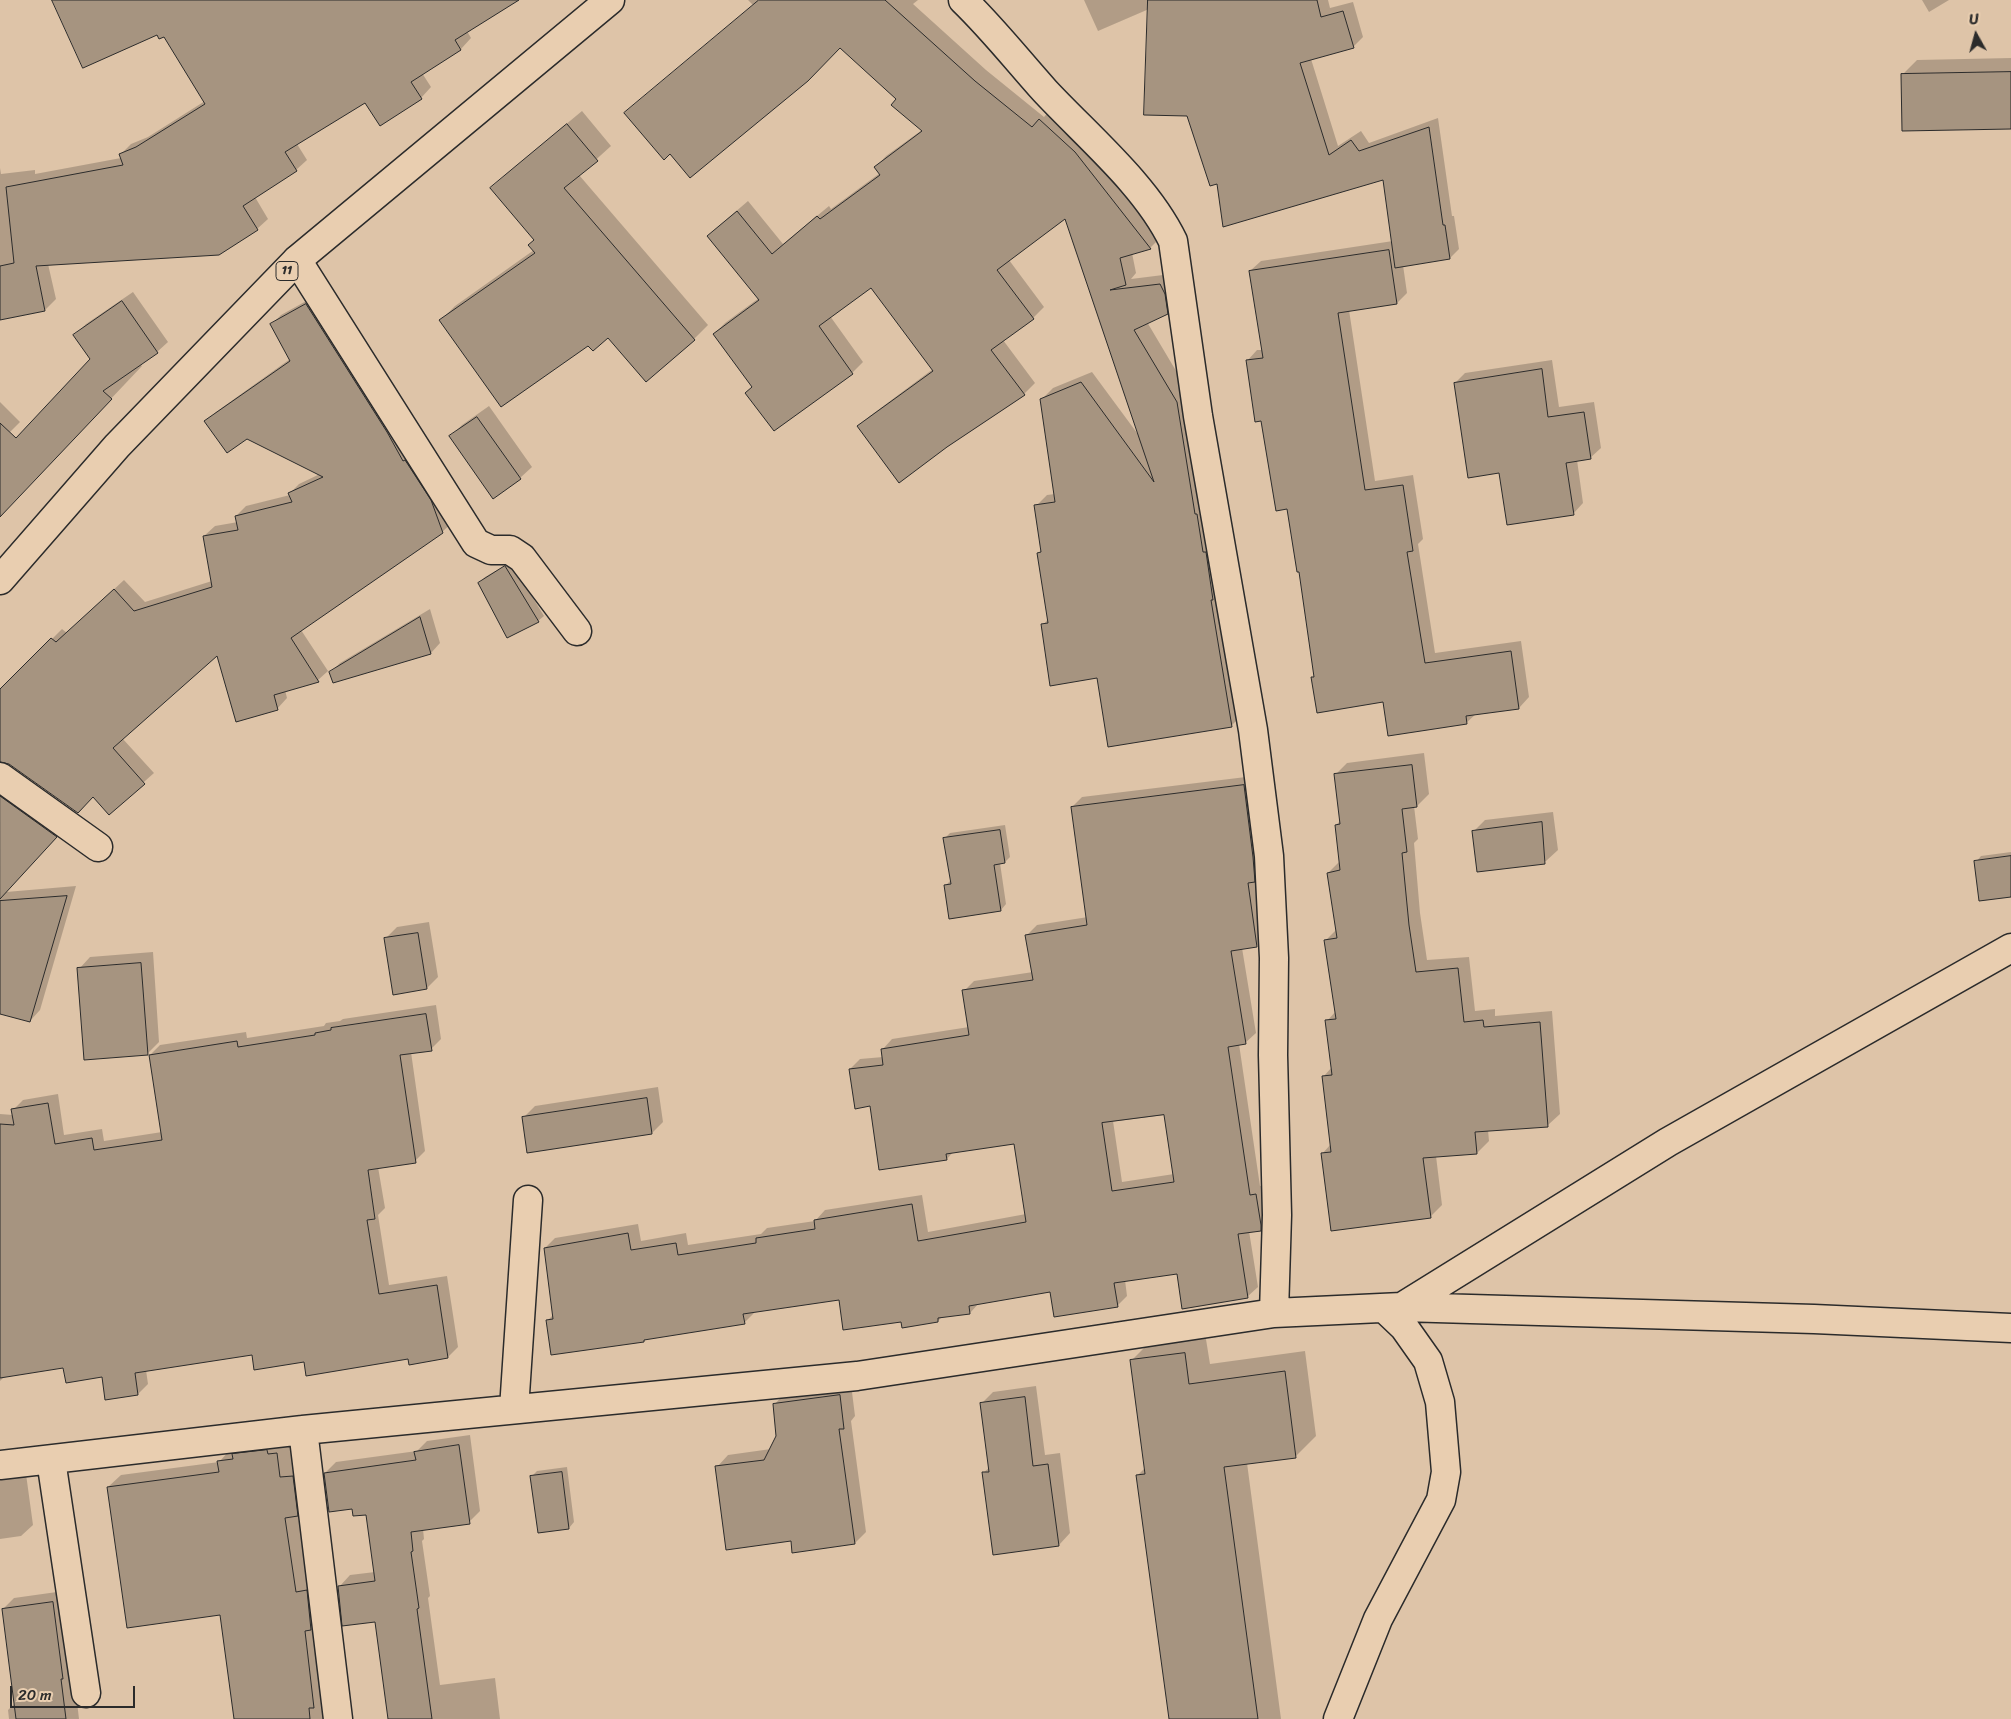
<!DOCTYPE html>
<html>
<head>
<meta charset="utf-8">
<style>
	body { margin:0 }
	#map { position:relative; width:2011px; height:1719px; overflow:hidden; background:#dec4a8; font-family:Sriracha,sans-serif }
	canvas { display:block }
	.north { position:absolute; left:1951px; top:10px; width:50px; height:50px; -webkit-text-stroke:4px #e9ceb0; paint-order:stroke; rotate:353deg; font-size:14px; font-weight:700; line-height:20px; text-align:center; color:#2b2b2b }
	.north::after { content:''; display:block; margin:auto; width:18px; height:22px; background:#2b2b2b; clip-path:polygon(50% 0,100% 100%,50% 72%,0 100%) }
	.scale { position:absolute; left:10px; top:1686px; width:125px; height:22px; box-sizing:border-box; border:2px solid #2b2b2b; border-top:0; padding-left:6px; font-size:15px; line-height:18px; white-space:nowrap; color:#2b2b2b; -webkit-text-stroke:4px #e9ceb0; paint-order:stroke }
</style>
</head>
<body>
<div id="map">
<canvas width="2011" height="1719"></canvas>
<div class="north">U</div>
<div class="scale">20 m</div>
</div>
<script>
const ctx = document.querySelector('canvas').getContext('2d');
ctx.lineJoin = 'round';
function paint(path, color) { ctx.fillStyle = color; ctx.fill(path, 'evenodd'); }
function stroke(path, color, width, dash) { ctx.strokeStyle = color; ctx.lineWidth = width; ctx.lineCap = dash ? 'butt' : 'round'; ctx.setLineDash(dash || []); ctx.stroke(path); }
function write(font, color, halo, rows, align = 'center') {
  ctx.font = font + ' Sriracha,sans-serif'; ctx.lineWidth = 5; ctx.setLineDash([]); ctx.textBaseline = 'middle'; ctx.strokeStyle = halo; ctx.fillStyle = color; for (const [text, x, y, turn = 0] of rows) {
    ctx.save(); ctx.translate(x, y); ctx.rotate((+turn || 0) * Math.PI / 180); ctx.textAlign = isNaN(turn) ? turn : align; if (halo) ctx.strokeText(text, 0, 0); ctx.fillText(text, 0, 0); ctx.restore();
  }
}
paint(new Path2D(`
	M56,0H511L467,31L471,38L461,49L422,73L431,87L421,98L366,101L297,144L307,160L296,170L255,197L268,219L257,229L48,264L56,299L45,310L0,319V168L1,174L35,170V174L121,158L120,155L131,144L148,137L205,101L164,36Z
	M748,0H918L913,4L986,70L1044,117L1051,109L1086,141L1161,237L1150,248L1132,253L1136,273L1131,279L1171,274L1178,302L1167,313L1147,322L1188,391L1243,714L1232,725L1109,745L1098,677L1043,625L1048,619L1038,554L1042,550L1036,506L1047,495L1055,494L1042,399L1053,388L1092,372L1140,437L1066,217L1009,260L1044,307L1033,318L1003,340L1035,383L1024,394L859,426L870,416L933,369L872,286L830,316L863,362L852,373L753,386L714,334L725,323L759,298L709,236L720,225L748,201L783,244L829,206L831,209L880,173L876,167L886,156L922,130L898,99L840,46L670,152L625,113L753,5Z
	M1084,0H1328L1330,8L1353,2L1363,37L1353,47L1311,59L1338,146L1361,131L1369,143L1438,118L1452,216H1454L1459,249L1450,258L1403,265L1407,293L1397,303L1349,310L1375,481L1413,475L1423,539L1418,544L1435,653L1521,641L1529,697L1519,708L1476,714L1466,723L1384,701L1312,678L1315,676L1300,570L1288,508L1247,361L1257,350H1263L1250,271L1261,261L1393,241L1384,178L1218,182L1188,115L1149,9L1098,31Z
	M1922,0H1949L1929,12Z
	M2011,58V128L1903,74L1917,60Z
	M582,111L611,146L579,175L708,325L694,339L608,337L589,344L441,320L455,306L534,250L535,239L492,188L506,174Z
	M133,292L168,342L157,352L140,364L142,366L0,516V460L92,360L75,335L86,324Z
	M317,295L453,522L442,532L301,630L328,671L318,680L285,690L287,698L277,709L218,654L122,738L154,773L109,813L93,795L0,760V691L62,629L67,633L124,580L145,602L212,581L204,536L215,526L238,522L236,516L246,506L290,495L289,494L299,484L320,474L247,437L206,422L216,412L290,359L271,325L281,315Z
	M1552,360L1559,407L1594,402L1601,448L1590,458L1577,460L1583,503L1573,514L1455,383L1465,373Z
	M0,402L20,422L10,432L0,434Z
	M489,406L532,467L520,478L451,436L462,425Z
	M511,562L544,616L538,621L508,637L479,583L485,577Z
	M430,609L440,643L431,653L330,673L340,663Z
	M1424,753L1429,794L1417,806H1414L1418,839L1414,843L1420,913L1427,960L1469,957L1475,1011L1495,1009V1016L1552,1011L1560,1114L1548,1125L1488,1130L1489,1141L1477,1153L1436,1156L1442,1205L1430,1217L1322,1154L1331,1144L1324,1076L1332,1067L1327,1021L1336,1011L1326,940L1337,929L1328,873L1340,861L1336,825L1341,820L1335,775L1347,763Z
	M1254,776L1267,936L1257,946L1242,948L1256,1033L1245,1043L1239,1044L1260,1186L1266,1185L1270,1219L1260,1230L1249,1231L1258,1287L1247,1297L1178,1273L1125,1280L1127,1296L1117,1306L1051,1291L979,1303L970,1313L942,1317L938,1321H902L840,1299L754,1311V1313L744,1323L646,1339L644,1341L548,1320L554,1314L545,1248L555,1238L638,1224L641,1241L686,1233L688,1245L761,1234L767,1228L815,1221L825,1210L922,1195L928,1232L1026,1214L1015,1143L953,1152L947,1159L871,1105L850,1069L860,1059L883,1057L882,1050L892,1039L969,1027L964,991L974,981L1033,972L1027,935L1037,925L1088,917L1072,807L1082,797ZM1165,1113L1174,1174L1122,1182L1113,1121Z
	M0,779L66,826L6,892L76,886L40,1010L30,1021L0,1012Z
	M1553,812L1558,850L1546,861L1478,871L1473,832L1485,820Z
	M1005,825L1010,857L1005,862L1000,863L1006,904L1001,910L950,918L945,886L951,880L944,839L950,833Z
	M2011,852V895L1976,862L1981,856Z
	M429,922L438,977L427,988L385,939L397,927Z
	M153,952L159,1042L147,1054L79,969L90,957Z
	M436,1005L441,1039L431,1049L411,1052L425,1151L415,1161L378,1167L385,1208L378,1215L389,1285L447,1276L458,1347L448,1357L305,1361L253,1354L146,1370L148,1384L138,1394L103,1376L64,1366L6,1375L0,1381V1114L13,1115V1110L23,1100L58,1094L64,1135L102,1129L104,1141L162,1132L150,1055L160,1045L246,1032L247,1038L324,1026L326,1023L340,1021L343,1019Z
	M658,1087L663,1122L652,1133L524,1117L535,1106Z
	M1205,1333L1210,1364L1305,1351L1316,1436L1296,1456L1247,1463L1281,1719H1170L1137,1476L1145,1468L1131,1361L1152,1340Z
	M851,1384L855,1416L851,1421L866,1532L855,1543L792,1540L717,1467L728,1455L771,1449L778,1436L774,1405L785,1393Z
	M1036,1386L1045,1455L1060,1453L1070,1533L1059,1545L983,1473L990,1467L981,1404L993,1392Z
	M470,1435L480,1511L469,1522L423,1529L424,1539L422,1541L430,1596L428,1598L440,1685L495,1678L500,1719H389L376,1620L339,1587L350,1575L375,1572L367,1513L353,1508L325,1473L336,1462L417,1451L427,1441Z
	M289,1441L293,1465L305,1464L310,1503L299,1513L326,1694L321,1699L324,1719H236L221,1614L108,1487L121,1475L219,1462L231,1449Z
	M567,1467L574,1522L569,1528L531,1477L537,1471Z
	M26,1474L33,1525L21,1536L0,1539V1478Z
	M64,1591L79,1719H9L8,1710L15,1703L3,1609L14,1598Z`), '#0003');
const building = new Path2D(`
	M52,0H519L455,40L461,50L411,82L422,99L380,126L365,103L285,152L297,171L243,206L258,230L219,255L36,266L45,311L0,320V266L14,263L6,187L123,165L119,154L136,147L205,104L164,37L159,39L157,35L83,68Z
	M759,0H885L975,81L1032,127L1039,119L1075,152L1151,249L1120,258L1126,285L1110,290L1160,284L1165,294L1168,314L1134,330L1177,402L1195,514H1197L1203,552H1206L1213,600H1211L1232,727L1108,747L1097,678L1050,686L1041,624L1048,623L1037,553L1041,552L1034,505L1055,502L1040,399L1081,382L1154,482L1065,219L997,270L1034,319L991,350L1025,395L947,447L899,483L857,426L933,371L871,288L819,326L853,374L774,431L745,393L752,387L713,334L759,300L707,236L737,211L772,254L817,216L820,219L880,175L874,167L922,131L891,105L896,99L840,48L808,81L690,178L670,154L664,160L624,113Z
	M1148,0H1317L1321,17L1343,11L1354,48L1300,63L1329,155L1351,140L1359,151L1429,127L1443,225H1445L1450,259L1395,268L1383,180L1223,227L1217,184L1210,186L1187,116L1144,115Z
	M2011,72V129L1902,131L1901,74Z
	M567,124L598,161L564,188L695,340L646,382L608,338L593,351L588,346L501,407L439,320L535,253L528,245L534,240L490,188Z
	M1389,250L1397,304L1338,313L1365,490L1403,485L1413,551L1407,552L1425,663L1511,651L1519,709L1466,716L1467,724L1388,736L1383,702L1317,713L1311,677H1314L1299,572H1297L1287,509L1276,511L1261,421L1255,422L1246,360L1263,358L1249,271Z
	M122,301L158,353L103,391L112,399L0,517V423L16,438L90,359L73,335Z
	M306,304L387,432L403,461L405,460L431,500L443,533L291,638L319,682L274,695L278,710L236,722L217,656L113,748L145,784L109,815L93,797L78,813L9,764L0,762V689L51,638L56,642L114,589L134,611L212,587L203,536L238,530L235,516L292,502L288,493L323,477L247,439L227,453L204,421L290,361L270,324Z
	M1542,369L1548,417L1584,412L1591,459L1566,463L1574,515L1507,525L1499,473L1468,478L1454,383Z
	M477,417L521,479L493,499L449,436Z
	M505,566L539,622L507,638L478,583Z
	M420,617L431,654L333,683L329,672Z
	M1412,765L1417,807L1402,809L1407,852L1402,853L1409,925L1416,972L1458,968L1464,1022L1483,1020L1484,1027L1540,1022L1548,1127L1475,1132L1477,1154L1423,1158L1431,1218L1331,1231L1321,1153L1331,1152L1322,1076L1332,1075L1325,1020L1336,1019L1324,940L1337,938L1327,873L1340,870L1335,825L1340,824L1334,774Z
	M1244,785L1253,857L1255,882L1248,883L1257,947L1231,951L1246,1044L1228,1047L1250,1195L1256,1194L1261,1225V1231L1238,1234L1248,1298L1182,1309L1177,1274L1114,1283L1118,1307L1054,1317L1050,1292L969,1306L970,1314L938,1318V1322L902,1328L901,1322L843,1330L839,1300L743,1314L745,1324L644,1340V1342L551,1355L546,1320L553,1319L544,1248L628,1233L631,1250L676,1243L678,1255L756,1243V1238L815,1229L814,1220L912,1204L918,1241L1026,1222L1014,1144L946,1154L947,1160L879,1170L870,1106L855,1109L849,1069L883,1065L881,1049L969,1035L962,990L1033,980L1025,935L1087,925L1071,807ZM1164,1115L1174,1182L1112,1191L1102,1123Z
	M0,796L57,837L0,899Z
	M1542,822L1545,864L1477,872L1472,831Z
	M1000,830L1005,863L994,865L1001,911L949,919L944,885L951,884L943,838Z
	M2011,856V897L1979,901L1974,861Z
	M67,896L30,1022L0,1014V901Z
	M418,933L427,989L393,995L384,938Z
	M141,963L148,1055L84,1060L77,968Z
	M426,1014L432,1051L400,1055L416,1163L368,1170L375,1219L367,1220L379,1294L437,1285L448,1358L409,1365L408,1359L306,1376L304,1362L254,1370L252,1355L135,1373L138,1395L105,1400L102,1377L66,1383L63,1368L0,1378V1124L14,1125L11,1109L48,1103L55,1144L92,1138L94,1150L162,1140L149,1055L237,1041L238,1047L315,1035V1033L331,1030V1028Z
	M647,1098L652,1134L527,1153L522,1117Z
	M1185,1353L1189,1384L1285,1371L1296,1458L1224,1467L1258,1719H1169L1136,1475L1145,1474L1130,1360Z
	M840,1395L844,1429H839L855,1544L792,1553L791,1541L726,1550L715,1466L764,1460L776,1436L773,1404Z
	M1025,1397L1033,1466L1048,1464L1059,1546L993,1555L982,1472H989L980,1403Z
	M459,1445L470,1524L411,1532L413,1551L411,1552L419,1608L417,1609L432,1719H388L375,1622L342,1626L338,1586L375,1581L366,1515L353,1516L352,1509L329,1512L324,1473L416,1460L414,1452Z
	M267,1450L268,1454L277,1453L280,1477L293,1476L298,1516L285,1518L296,1592L307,1590L311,1630L305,1631L314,1708H309L310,1719H234L220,1615L127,1628L107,1487L219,1472L217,1461L233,1459L232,1454Z
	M562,1472L569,1529L538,1533L530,1476Z
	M53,1602L63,1679H61L66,1719H16L2,1609Z`);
paint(building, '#a69480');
stroke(building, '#2b2b2b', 1);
const minor = new Path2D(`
	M963,0C993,29 1018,61 1045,91C1088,137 1146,185 1173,241L1198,416L1253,730L1269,856L1274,958L1273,1055L1277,1215L1274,1313
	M297,260L476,543L491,550H510L522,558L577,631
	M0,777L98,847
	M1402,1307L1814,1319L2011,1328
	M514,1409L528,1200
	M303,1430L338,1719
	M51,1460L86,1693
	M0,1465L303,1430L857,1376L1274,1313L1402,1307L1668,1142L2011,948
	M1338,1719L1378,1619L1441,1500L1446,1472L1440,1402L1428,1361L1404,1327L1384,1308`);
const highway = new Path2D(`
	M0,580L117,446L297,260L610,0`);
stroke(minor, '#2b2b2b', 31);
stroke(highway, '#2b2b2b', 31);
stroke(minor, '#e9ceb0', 28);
stroke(highway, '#e9ceb0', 28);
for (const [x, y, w] of [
	[287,271,22]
]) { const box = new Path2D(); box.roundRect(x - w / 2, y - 9.5, w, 19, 4); ctx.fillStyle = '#e9ceb0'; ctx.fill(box); stroke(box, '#2b2b2b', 1); }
write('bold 12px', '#2b2b2b', null, [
	["11",287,271]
]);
</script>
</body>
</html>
